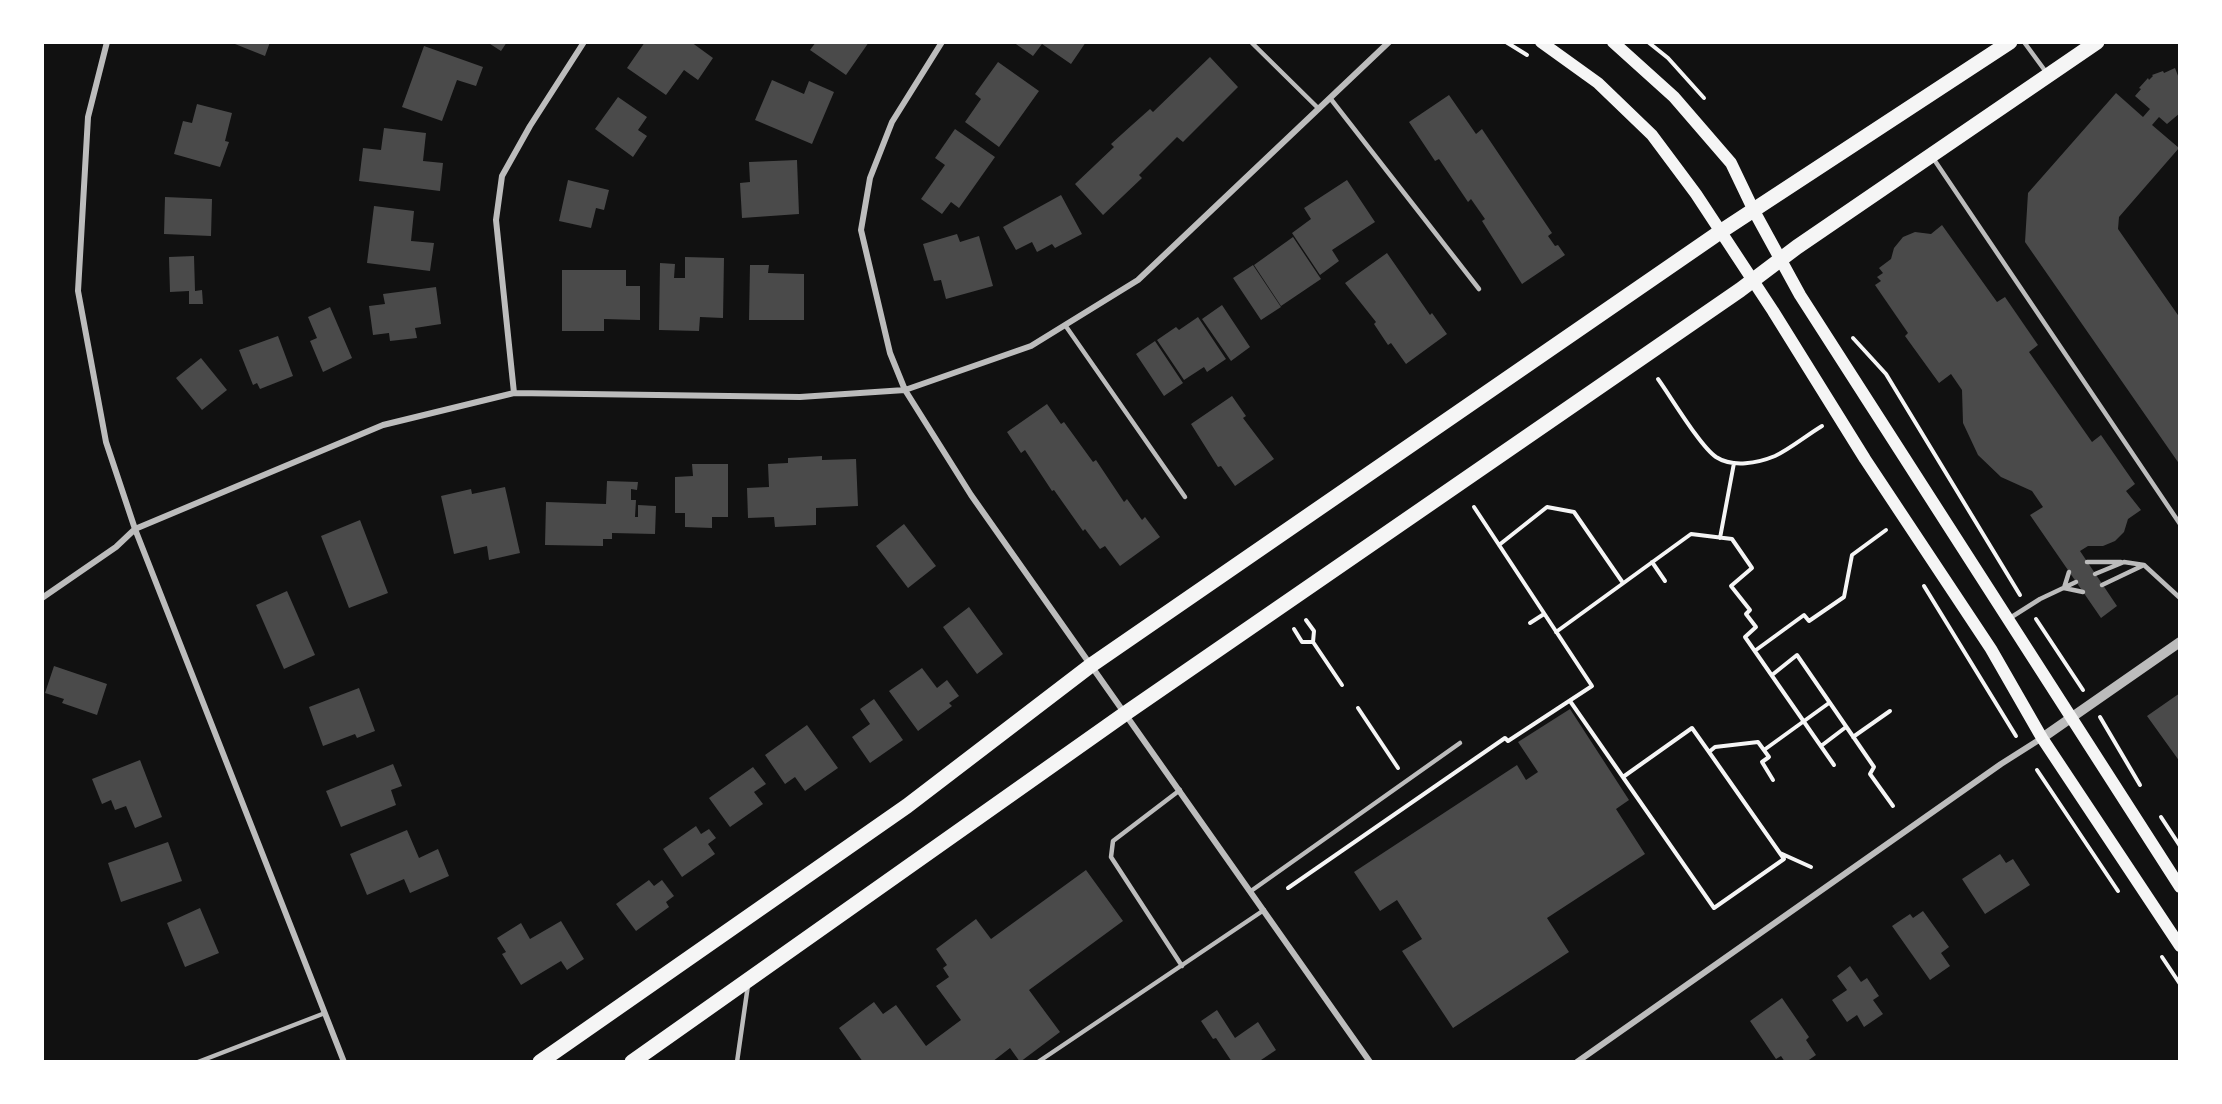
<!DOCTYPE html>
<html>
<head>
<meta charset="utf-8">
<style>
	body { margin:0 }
	#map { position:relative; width:2222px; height:1104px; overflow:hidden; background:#111; font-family:Jost,sans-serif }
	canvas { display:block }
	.frame { position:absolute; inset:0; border:44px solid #fff; pointer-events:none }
</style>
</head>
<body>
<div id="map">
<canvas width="2222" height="1104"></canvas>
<div class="frame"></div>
</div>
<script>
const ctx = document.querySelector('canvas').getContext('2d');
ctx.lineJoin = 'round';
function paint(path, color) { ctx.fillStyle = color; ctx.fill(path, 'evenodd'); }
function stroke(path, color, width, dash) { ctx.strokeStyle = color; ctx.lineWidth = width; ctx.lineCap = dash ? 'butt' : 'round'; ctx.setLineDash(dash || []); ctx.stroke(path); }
paint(new Path2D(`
	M230,42H270L265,56Z
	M487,42H507L501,51Z
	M645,42H691L713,58L698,80L684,70L666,95L627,68Z
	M816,42H869L846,75L810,50Z
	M1013,42H1086L1071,64L1042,44L1033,56Z
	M424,46L483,67L476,86L457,80L442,121L402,107Z
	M1210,57L1238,87L1183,142L1177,137L1139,175L1142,178L1103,215L1075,184L1114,147L1111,144L1132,125L1150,109L1153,112Z
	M998,62L1039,91L999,147L965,122L981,99L975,94Z
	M2175,68L2180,81V113L2167,124L2159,117L2152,125L2179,148L2119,217L2118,229L2180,318V465L2025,242L2028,193L2116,93L2143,117L2150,109L2135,96L2141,89L2139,88L2148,78L2149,80L2153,76L2152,75L2163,71L2164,73Z
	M772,80L804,94L809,81L834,92L812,144L755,120Z
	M1449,95L1476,134L1482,129L1552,233L1548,236L1555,246L1558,245L1565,255L1522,284L1482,221L1485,219L1471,199L1468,202L1439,159L1435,161L1409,122Z
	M618,97L647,117L638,130L647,136L633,157L595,129Z
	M197,104L232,113L225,141L229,142L220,167L174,154L183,121L192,123Z
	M384,128L426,133L423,161L443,163L440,191L359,181L363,148L381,150Z
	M955,129L995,157L959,208L951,202L942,214L921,199L945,165L935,158Z
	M797,160L799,214L742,218L740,183L750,182L749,162Z
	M568,180L609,190L604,210L596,208L591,228L559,221Z
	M1347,180L1375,222L1332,250L1339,261L1320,275L1292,233L1311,219L1304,208Z
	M1061,195L1082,234L1055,248L1052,244L1037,252L1032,242L1016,250L1003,227Z
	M165,197L212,199L211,236L164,234Z
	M374,206L414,211L411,241L434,243L430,271L367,263Z
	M1942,225L1997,302L2005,297L2038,345L2029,352L2092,442L2101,435L2135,484L2126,491L2141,510L2128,519L2124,532L2115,541L2103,546H2088L2080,551L2117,606L2101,618L2030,515L2043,507L2032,491L2001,477L1978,455L1963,423L1962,390L1951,374L1939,383L1905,336L1908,333L1875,285L1881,281L1877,277L1883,273L1879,268L1891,259L1894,248L1903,237L1915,232L1931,234Z
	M957,234L960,242L979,236L993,286L946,299L941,280L934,281L923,244Z
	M1293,237L1321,279L1281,306L1254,265Z
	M1387,253L1430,315L1432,313L1447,334L1406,364L1391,343L1388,345L1374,324L1376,322L1345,283Z
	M194,256L195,291L202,290L203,304H189V291L170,292L169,257Z
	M685,257L724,258L723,318L700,317L699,331L659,330L660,263L675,264L674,278H685Z
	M750,265H769L768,273L804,274V320H749Z
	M1253,265L1281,307L1261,320L1233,278Z
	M562,270H626V286H640V320L604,319V331H562Z
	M436,287L441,324L415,328L417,338L390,341L389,333L373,335L369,306L385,304L383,294Z
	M1222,305L1250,347L1231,361L1202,319Z
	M330,307L352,358L323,372L310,341L317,338L308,317Z
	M1198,317L1226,359L1207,372L1204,367L1184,380L1157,340L1176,327L1179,330Z
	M278,336L293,376L260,389L257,383L253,385L239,350Z
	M1155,341L1183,383L1164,396L1136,354Z
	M201,358L227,390L202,410L176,378Z
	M1232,396L1246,416L1243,418L1274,459L1235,486L1221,466L1218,467L1191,424Z
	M1047,404L1061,424L1064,422L1093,462L1096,460L1124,502L1127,499L1142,520L1145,517L1160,537L1120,566L1105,546L1100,549L1085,529L1083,531L1054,490L1052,491L1025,450L1021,453L1007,432Z
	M822,456V460L856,459L858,506L816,508V525L775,527L774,517L748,518L747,488L769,487L768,464L788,463V458Z
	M692,464H728V517H712V528L685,527V513H675V477L693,476Z
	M607,481L638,482L637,490L631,489V500H636L635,517H638V505L656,506L655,534L612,533V539H603V546L545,545L546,502L606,504Z
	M505,487L520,553L489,560L487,546L454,554L441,496L471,489L472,494Z
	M360,520L388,593L349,608L321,536Z
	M904,524L936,566L908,588L876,546Z
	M287,591L315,655L284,669L256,605Z
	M969,607L1003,654L977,674L943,627Z
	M54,666L107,684L97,715L62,703L64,699L45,693Z
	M922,668L937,688L947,680L959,696L949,703L952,706L918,731L889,691Z
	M359,688L375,731L357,738L355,734L323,746L309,707Z
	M2180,693V762L2147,716Z
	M874,699L903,740L870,763L852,737L870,724L860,709Z
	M1570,709L1629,800L1616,809L1645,854L1547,918L1569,952L1453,1028L1402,951L1422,939L1397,900L1380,911L1354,872L1517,765L1526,780L1538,772L1518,742Z
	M807,725L838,768L805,791L795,777L785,784L765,755Z
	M140,760L162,817L135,828L126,806L115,810L111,800L102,804L92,779Z
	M393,764L402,786L391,790L396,805L341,827L326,791Z
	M753,767L766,784L754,792L763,804L730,827L709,798Z
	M696,826L701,834L709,829L716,838L708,844L715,854L682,877L663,849Z
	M407,830L419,858L438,849L449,876L410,893L404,879L367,895L350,854Z
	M168,842L182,881L121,902L108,863Z
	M2000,854L2006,863L2013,859L2030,885L1985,914L1962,879Z
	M1086,870L1123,921L1029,990L1060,1032L1020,1062L1010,1048L992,1062H863L839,1028L874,1002L883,1014L896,1005L926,1046L961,1020L936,986L949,977L943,968L947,965L936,949L976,919L991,939Z
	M649,880L654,886L662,880L674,896L666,902L669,907L636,931L616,904Z
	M200,908L219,953L185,967L167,923Z
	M1923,911L1949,947L1941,953L1950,966L1930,980L1892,926L1910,914L1913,918Z
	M561,921L584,959L567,970L561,961L521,985L502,954L506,952L497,938L521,923L530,939Z
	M1850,966L1861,982L1867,978L1879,996L1873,1000L1883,1014L1864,1027L1857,1015L1847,1022L1832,1000L1847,990L1837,976Z
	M1782,998L1809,1037L1806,1040L1816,1055L1806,1062H1785L1781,1056L1776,1059L1750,1021Z
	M1217,1010L1235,1038L1258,1022L1276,1050L1258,1062H1232L1216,1038L1213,1039L1201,1021Z`), '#4a4a4a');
stroke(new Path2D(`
	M1506,42L1527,55
	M1648,42L1668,58L1704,98
	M1853,338L1886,374L2020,595
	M1658,379C1671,397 1700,446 1716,457C1733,468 1758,463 1775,456C1790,449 1807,435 1822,426
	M1720,538L1734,463
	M1499,545L1547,507L1574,512L1623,583
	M1652,562L1665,581
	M1924,586L2016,736
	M2036,619L2083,690
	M1306,620L1314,631L1313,642L1342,685
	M1530,623L1544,614
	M1294,629L1302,642H1313
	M1556,632L1691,534L1732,539L1752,568L1731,586L1750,610L1746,614L1756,627L1745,637L1834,765
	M1756,650L1804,615L1809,621L1844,597L1852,555L1886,530
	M1772,675L1797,655L1874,767L1870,774L1893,806
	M1570,701L1714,908L1784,859L1709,752L1715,747L1758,742L1769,757L1762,762L1773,780
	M1358,708L1398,768
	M2100,717L2140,785
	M1853,737L1890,711
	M1821,746L1846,727
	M1764,750L1829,703
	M2037,770L2118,891
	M1623,777L1692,728L1709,752
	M2161,817L2180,846
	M1780,853L1811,867
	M1288,888L1505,738L1508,741L1592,686L1474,507
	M2162,957L2180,984`), '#f5f5f5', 4);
stroke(new Path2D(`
	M1251,42L1319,109
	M2024,42L2046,72
	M1330,98L1479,289
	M1933,158L2180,524
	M1065,325L1185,497
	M2087,562H2121
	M2069,572L2064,588L2083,592
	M2095,574L2124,562L2144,565L2180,598
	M2102,585L2144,565
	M2010,618L2040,599L2076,582
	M1180,790L1113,841L1111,857L1182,966
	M1251,891L1460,743
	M198,1062L325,1013
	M737,1062L748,985
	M1038,1062L1264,910`), '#bcbcbc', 4.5);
stroke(new Path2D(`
	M107,42L88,117L78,291L106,442L135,529L344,1062
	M942,42L892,122L870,178L861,230L890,353L905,390L971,495L1370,1062
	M514,393L496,220L502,176L530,126L584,42
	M42,598L116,547L135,529L383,425L514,393L800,397L905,390L1031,346L1138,280L1389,42
	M1577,1062L2001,764L2042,738`), '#bcbcbc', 6);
stroke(new Path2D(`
	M2042,738L2180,642`), '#bcbcbc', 10);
stroke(new Path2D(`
	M1541,42L1598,83L1652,135L1696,194L1773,311L1865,459L1991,649L2042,738L2180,946
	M1613,42L1674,97L1731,163L1754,211L1800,295L2180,887`), '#f5f5f5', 12);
stroke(new Path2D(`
	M540,1062L907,806L1090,666L1720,232L2010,42
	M632,1062L1126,713L1740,290L1797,247L2097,42`), '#f5f5f5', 15);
</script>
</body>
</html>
